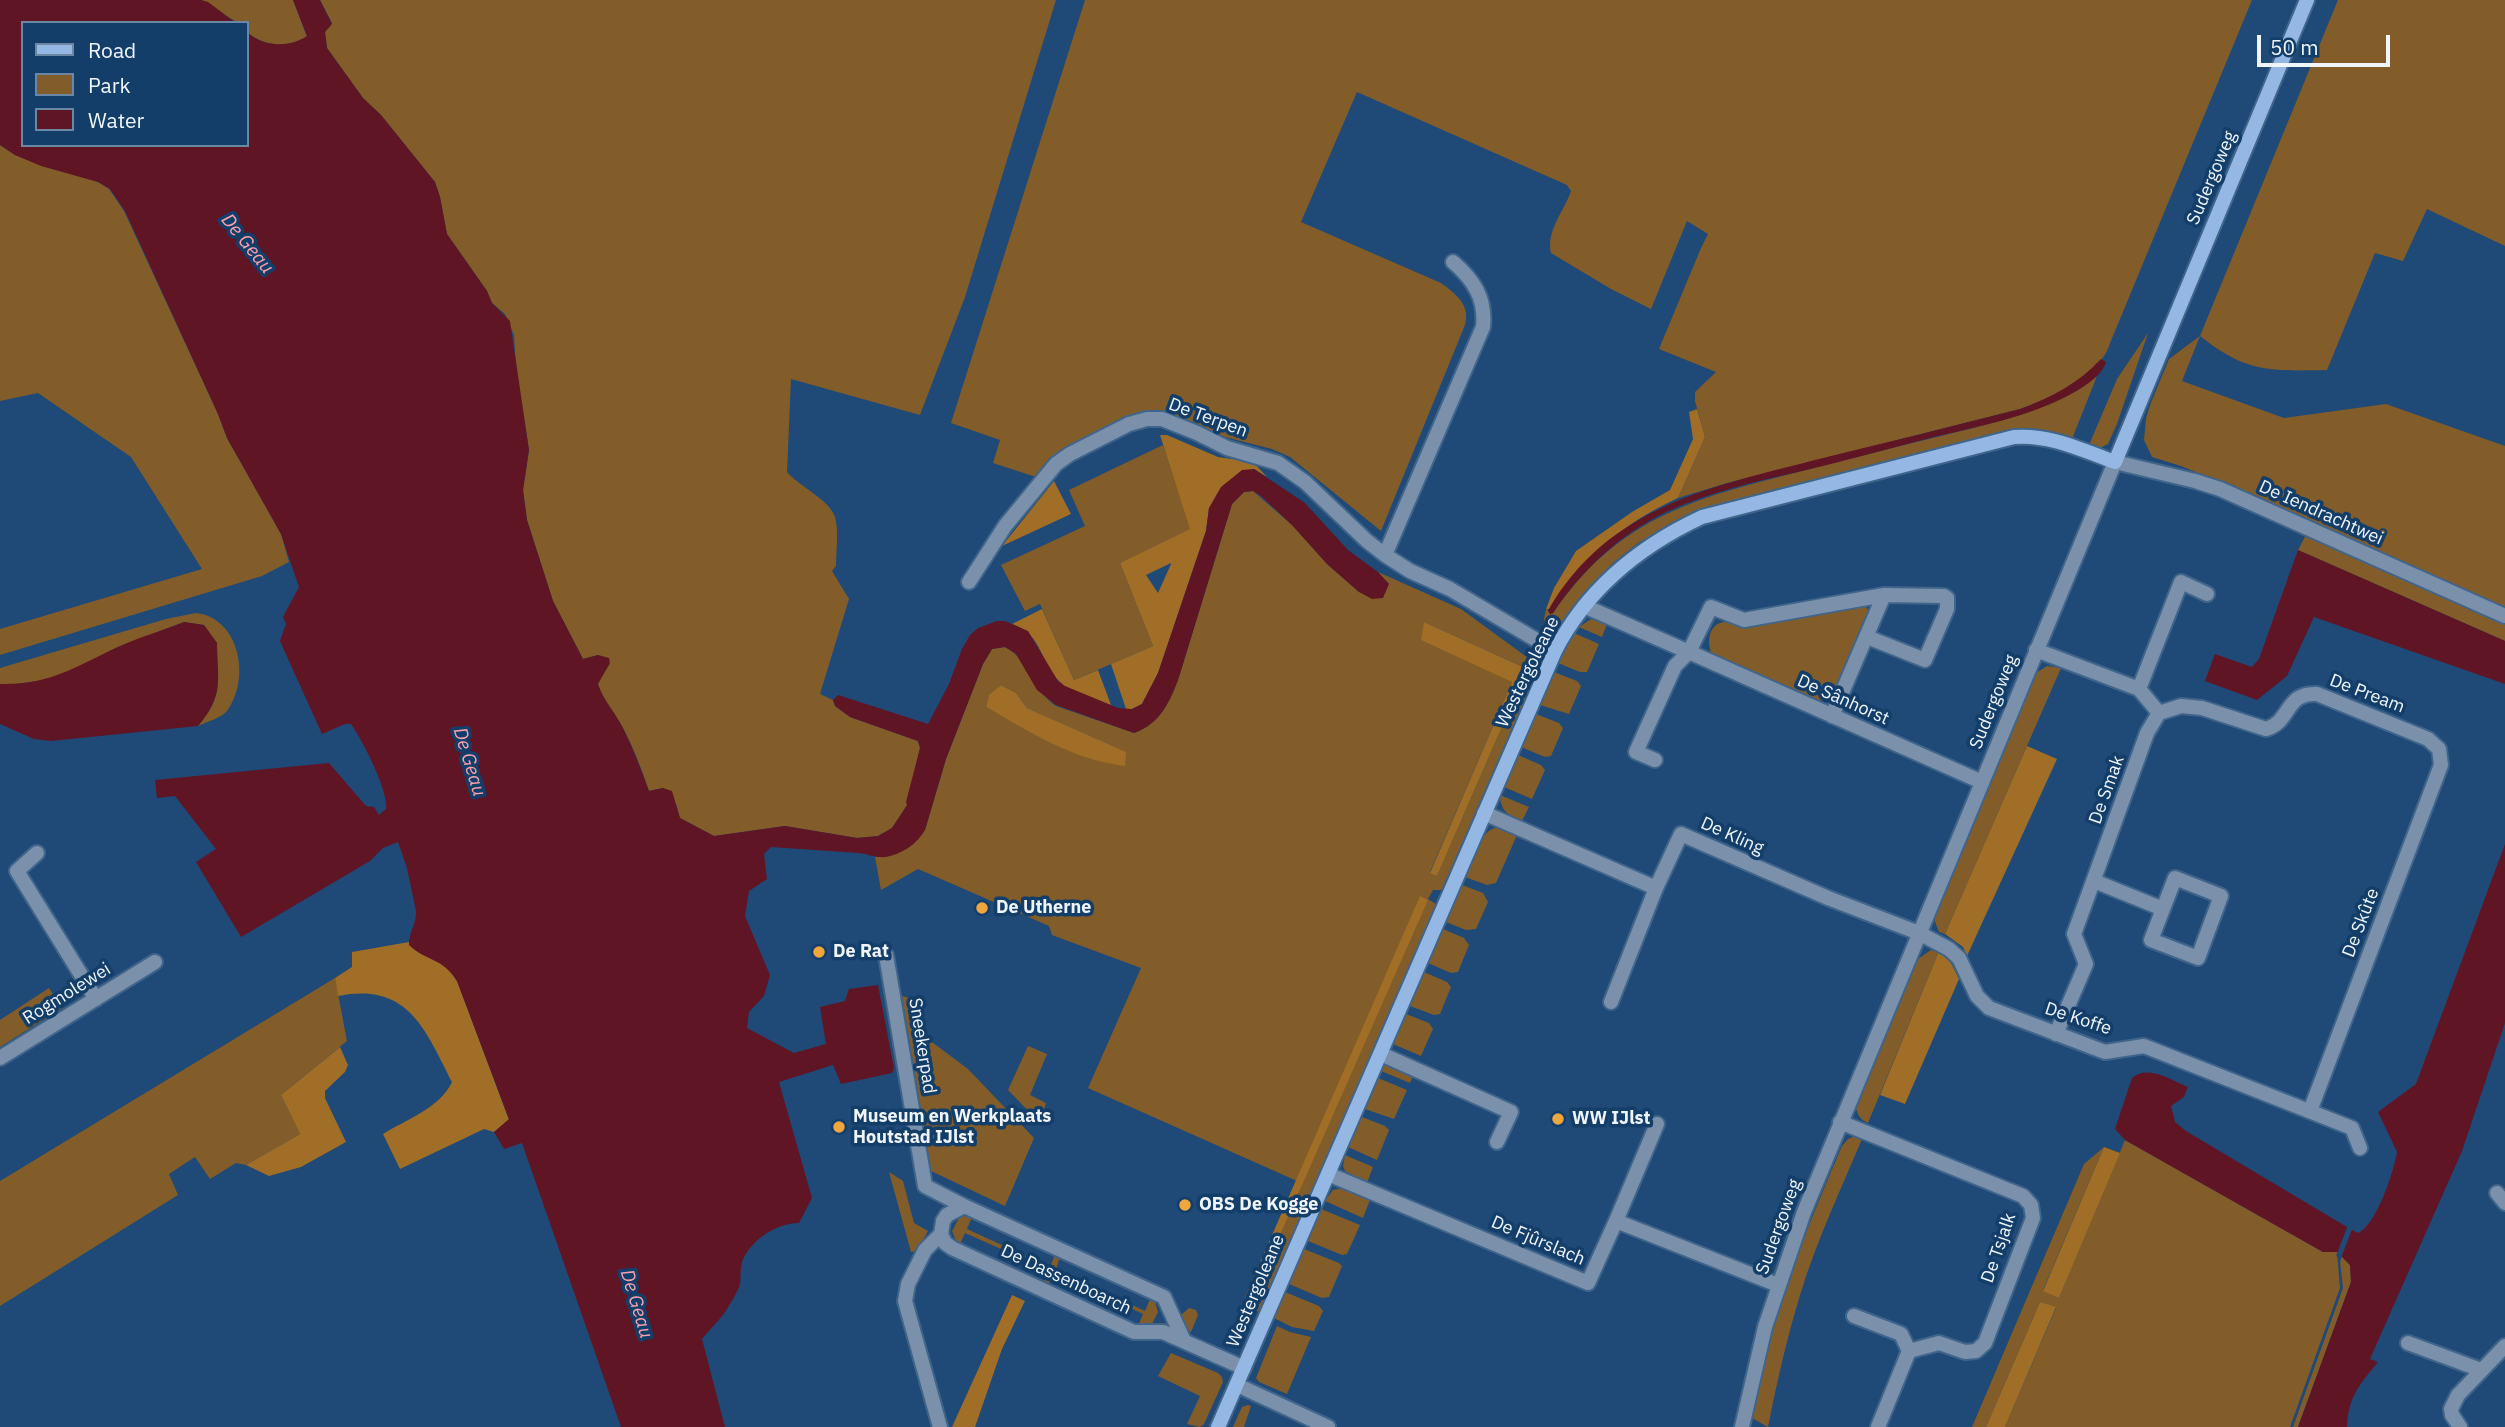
<!DOCTYPE html>
<html>
<head>
<meta charset="utf-8">
<style>
	body { margin:0 }
	#map { position:relative; width:2505px; height:1427px; overflow:hidden; background:#1f4976; font-family:"IBM Plex Sans",sans-serif }
	canvas { display:block }
	.legend { position:absolute; left:21px; top:21px; width:228px; height:126px; box-sizing:border-box; background:#133e6a; border:2px solid #6b87a4; margin:0; padding:9px 12px; list-style:none; font-size:21px; color:#f0f5fb }
	.legend li { display:flex; align-items:center; gap:14px; height:35px }
	.legend b { width:35px; border:2px solid #6b87a4 }
	.scale { position:absolute; left:2257px; top:35px; width:133px; height:32px; box-sizing:border-box; border:4px solid #f0f5fb; border-top:0; padding-left:9px; font-size:21px; line-height:24px; white-space:nowrap; color:#f0f5fb; -webkit-text-stroke:5px #133e6a; paint-order:stroke }
</style>
</head>
<body>
<div id="map">
<canvas width="2505" height="1427"></canvas>
<ul class="legend">
<li><b style="height:9px;background:#94b8e3"></b>Road</li>
<li><b style="height:19px;background:#825d29"></b>Park</li>
<li><b style="height:19px;background:#601525"></b>Water</li>
</ul>
<div class="scale">50 m</div>
</div>
<script>
const ctx = document.querySelector('canvas').getContext('2d');
ctx.lineJoin = 'round';
function paint(path, color) { ctx.fillStyle = color; ctx.fill(path, 'evenodd'); }
function stroke(path, color, width, dash) { ctx.strokeStyle = color; ctx.lineWidth = width; ctx.lineCap = dash ? 'butt' : 'round'; ctx.setLineDash(dash || []); ctx.stroke(path); }
function write(font, color, halo, rows, align = 'center') {
  ctx.font = font + ' "IBM Plex Sans",sans-serif'; ctx.lineWidth = 7; ctx.setLineDash([]); ctx.textBaseline = 'middle'; ctx.strokeStyle = halo; ctx.fillStyle = color; for (const [text, x, y, turn = 0] of rows) {
    ctx.save(); ctx.translate(x, y); ctx.rotate((+turn || 0) * Math.PI / 180); ctx.textAlign = isNaN(turn) ? turn : align; if (halo) ctx.strokeText(text, 0, 0); ctx.fillText(text, 0, 0); ctx.restore();
  }
}
paint(new Path2D(`
	M201,0H293L307,37C288,48 264,47 247,32V23C227,23 219,6 201,0Z
	M320,0H1056L965,297L920,415L791,379L787,472C799,486 830,500 835,517C839,531 836,551 836,566L832,571L849,599L820,694L833,700L835,706L850,717L918,741L920,748L908,804L892,828L878,836L857,838L785,826L714,836L680,818L676,804L663,788L649,791C641,768 633,745 620,723C613,710 602,699 598,684L601,676L598,655L583,659L553,601L527,520L523,490L529,450L516,369L514,335L505,314L492,303L487,291L447,234L440,197L435,182L381,115L363,98L327,48L325,32L332,23Z
	M1085,0H2252L2113,336C2110,342 2108,351 2104,356C2087,382 2048,399 2020,409L1727,483L1678,498L1705,437L1695,401V392L1716,372L1659,349L1701,248L1708,234L1687,221L1651,309L1611,289L1551,253C1546,230 1564,212 1571,191L1567,185L1357,92L1301,222L1441,283C1455,293 1471,305 1465,325L1381,531L1290,457L1272,449L1225,437L1169,416L1063,452L1051,458L1036,477L993,463L1000,440L951,423Z
	M2338,0H2505V246L2427,209L2403,261L2375,253L2327,370C2271,371 2246,373 2200,336L2182,381L2284,418L2386,404L2505,446V607L2250,494L2181,466L2152,457L2144,440L2146,418L2150,405L2169,359L2200,336Z
	M0,145L15,155L98,182L109,189L124,211L218,414L227,438L281,534L289,562L262,576L0,655V629L202,569L131,457L38,393L0,401Z
	M2148,333L2117,424L2108,444L2100,448L2089,445L2117,379Z
	M2097,376L2072,439L2049,431L2027,428L1693,512L1638,543L1614,562L1589,587L1554,633L1546,629L1544,619L1546,609L1553,613C1621,514 1700,497 1810,469C1856,457 1903,445 1949,434C2001,421 2054,409 2097,376Z
	M1163,445L1191,529L1120,563L1153,646L1074,680L1040,604L1025,611L1001,565L1085,526L1069,490Z
	M1253,491L1292,525L1327,564L1359,592L1389,584L1378,572L1461,609L1539,666L1443,887L1441,890H1433L1428,899L1436,904L1260,1312L1247,1307L1246,1302H1249L1421,896L1297,1181L1088,1088L1141,968L1052,935L1049,926L918,869L881,890L875,857L887,856L925,830L946,759L983,664L992,649L1005,647C1029,659 1031,689 1056,706L1134,733C1160,724 1170,701 1179,677L1232,504L1244,492ZM1424,622L1525,668V674L1437,876L1430,872L1512,682ZM1001,685L1016,693L1027,708L1125,752L1013,722L986,707L989,696Z
	M2306,535L2505,623V641L2298,550Z
	M1864,604L1870,613L1835,693L1824,700L1817,701L1713,656C1705,643 1709,620 1728,622C1742,623 1747,626 1763,625Z
	M196,613C240,618 251,679 227,711C221,718 206,722 198,726C225,694 217,680 217,643L204,625L184,622L118,647L82,666L46,680L17,684H0V668L166,619Z
	M1591,619L1607,624L1602,637L1579,627Z
	M1574,633L1599,644L1587,672H1580L1558,663Z
	M2047,666L2061,668L1945,934L1939,932L1934,919L2036,673Z
	M1554,672L1577,681L1581,686L1569,714L1540,705Z
	M1536,714L1559,723L1563,728L1551,756L1545,757L1521,747Z
	M1518,755L1541,765L1545,770L1532,799L1504,787Z
	M1500,795L1529,807L1522,821C1509,816 1500,811 1500,795Z
	M1498,827L1517,835L1496,883L1487,885L1465,877C1472,861 1479,830 1498,827Z
	M1462,885L1483,893L1488,902L1476,929L1466,930L1446,922Z
	M1443,929L1464,938L1469,945L1458,972L1451,973L1428,963Z
	M1931,950L1939,951L1868,1123C1861,1120 1859,1117 1856,1109L1918,959Z
	M1424,972L1447,982L1451,987L1440,1014L1434,1015L1410,1006Z
	M335,978L347,1041L281,1095L300,1134L246,1165L236,1163L210,1179L195,1157L169,1174L178,1195L0,1306V1181Z
	M49,988L62,1008L0,1047V1020Z
	M902,996L920,1001L914,1016L924,1036L968,1069L1034,1138L1005,1206L931,1171Z
	M1406,1014L1429,1023L1433,1029L1421,1056L1393,1044Z
	M1028,1046L1047,1054L1030,1095L1046,1103L1040,1123L1008,1090Z
	M1385,1063L1413,1076L1410,1083L1381,1071Z
	M1378,1078L1407,1090L1394,1119L1365,1109Z
	M1362,1117L1385,1126L1389,1130L1377,1160L1348,1147Z
	M1855,1136L1862,1139C1841,1189 1817,1240 1801,1292C1787,1337 1777,1382 1768,1427L1752,1418C1766,1323 1805,1234 1842,1146L1848,1139Z
	M2125,1140L2323,1252H2337L2340,1288L2290,1427H2005L2056,1308L2040,1302L1986,1427H1972L2084,1164L2104,1147L2043,1290L2059,1298Z
	M1345,1155L1373,1167L1367,1183L1345,1171L1343,1166Z
	M889,1172L903,1181L914,1223L928,1231L917,1251L911,1252Z
	M1342,1188L1370,1200L1363,1218L1325,1201L1333,1190Z
	M1321,1209L1360,1225L1347,1254L1342,1255L1308,1241Z
	M964,1216L972,1217L967,1229L1050,1267L1055,1255L1060,1257L1056,1269L1145,1311L1150,1299L1155,1302L1158,1312L1152,1324L1138,1326L1143,1314L1054,1273L1048,1285L1043,1283L1048,1270L965,1233L960,1244L957,1243L952,1231L959,1218Z
	M1304,1249L1339,1263L1342,1266L1329,1297L1322,1298L1289,1284Z
	M2342,1256L2350,1265L2351,1282L2298,1427H2293L2343,1288L2340,1262Z
	M1285,1292L1319,1306L1323,1311L1314,1331L1292,1327L1274,1318Z
	M1189,1308L1196,1310L1198,1315L1191,1332L1187,1330L1180,1316Z
	M1277,1326L1290,1332L1311,1337L1287,1394L1259,1382L1256,1378Z
	M1171,1353L1218,1373L1222,1377L1223,1382L1204,1424L1200,1427L1187,1424L1200,1396L1158,1376Z
	M1248,1405L1251,1406L1244,1427H1233L1242,1407Z`), '#825d29');
paint(new Path2D(`
	M1697,409L1705,437L1678,498C1625,522 1579,560 1549,609H1546L1554,588L1576,551L1632,512L1670,490L1693,439L1689,412Z
	M1160,435H1167L1218,457L1253,462L1267,477L1254,469L1209,508L1206,531L1158,673L1142,704L1132,709H1126L1111,664L1153,646L1120,563L1190,529ZM1171,563V564L1158,593L1146,575Z
	M1054,481L1071,514L1002,546Z
	M1042,609L1074,680L1098,670L1111,705C1095,699 1072,695 1060,682C1039,663 1044,635 1012,624Z
	M1424,622L1525,668V674L1437,876L1430,873L1512,682L1421,640Z
	M1001,685L1016,693L1027,708L1126,752L1125,766C1073,760 1030,732 986,707L989,695Z
	M2027,746L2057,759L1967,956L1963,947L1945,934Z
	M1420,896L1428,900L1272,1253L1249,1303L1246,1302L1245,1297Z
	M409,942C416,956 430,955 442,963C449,968 452,974 457,981L509,1120L494,1132L484,1129L400,1169L383,1134C405,1120 440,1108 452,1082C425,1029 408,982 338,996L335,978L352,967V952Z
	M1939,951L1951,963L1959,979L1905,1104L1880,1095Z
	M340,1047L348,1065L345,1072L325,1091V1098L346,1142L301,1167L269,1176L246,1165L300,1134L281,1095Z
	M2104,1147L2120,1153L2059,1298L2043,1291Z
	M1012,1295L1025,1301L1002,1349L975,1427H952Z
	M2040,1302L2056,1307L2005,1427H1986Z`), '#a06e26');
paint(new Path2D(`
	M0,0H201L208,2L236,23H23V145H247V32C263,47 289,48 307,36L293,0H320L332,24L325,32L327,48L363,98L381,115L435,182L440,197L447,234L487,291L492,303L510,321L529,450L523,490L527,520L553,601L583,659L598,655L609,658L610,663L598,684C603,700 615,712 623,728C633,748 641,769 649,791L663,788L672,791L680,818L714,836L785,826L857,838L878,836L892,828L907,805L906,802L920,748L918,741L850,717L835,706L833,700L838,695L928,724L949,684L962,649L970,635L978,628L997,621H1005L1028,631L1058,681L1065,686L1118,708L1132,709L1142,704L1158,673L1206,531L1209,508L1221,487L1242,470L1254,469L1305,503L1348,550L1378,572L1389,584L1383,598L1372,599L1359,592L1327,564L1292,525L1261,496L1253,491L1244,492L1232,504L1179,677C1170,702 1160,724 1134,733L1056,705L1037,690L1016,654L1005,647L992,649L983,664L946,759L925,830C917,844 902,854 886,857C875,858 868,854 859,853C830,851 800,849 771,847L764,854L767,879L749,891L745,916L770,975L764,996L749,1012L747,1028L794,1053L826,1044L820,1007L845,1001L849,989L878,985L894,1068L892,1073L841,1084L833,1065L779,1082L812,1198L799,1223C777,1223 750,1240 742,1262C740,1269 741,1277 740,1284C738,1291 733,1299 730,1304C723,1317 711,1328 702,1339L725,1427H621L522,1143L504,1149L494,1132L509,1119L457,981C442,957 427,962 409,945C408,933 417,924 416,911L407,868L398,842L383,848L370,861L241,937L196,862L216,849L175,796L157,798L155,780L329,763L366,806L374,807L379,815L386,809C389,792 362,739 351,724H345L322,734L280,641L286,624L283,617L299,587L281,534L227,438L218,414L125,211L110,189L98,182L41,166L15,155L0,145Z
	M2101,359L2106,362C2101,381 2065,398 2048,405C2009,421 1967,429 1926,439C1883,450 1840,462 1798,472C1753,482 1707,493 1666,512C1619,535 1582,570 1553,613L1550,614L1548,611C1608,505 1715,486 1823,458C1888,442 1954,426 2020,409C2050,398 2079,383 2101,359Z
	M2298,550L2505,641V684L2314,617L2287,676L2257,700L2205,681L2215,654L2252,667L2259,659Z
	M184,622L204,625L217,643C217,680 225,694 198,726L51,741L34,739L0,724V684C51,685 74,667 118,647C139,637 162,631 184,622Z
	M2505,844V1023L2462,1151L2370,1359L2378,1362C2360,1384 2348,1397 2347,1427H2298L2351,1282L2350,1265L2337,1252H2323L2125,1140L2115,1129L2132,1078C2148,1064 2171,1080 2188,1087L2184,1097L2171,1106L2175,1122L2186,1131L2352,1230L2358,1233C2376,1226 2394,1171 2397,1152L2378,1112L2416,1084Z`), '#601525');
paint(new Path2D(`
	M2348,1225L2353,1227L2341,1258L2336,1256Z`), '#1f4976');
const street = new Path2D(`
	M1385,555L1483,327C1486,299 1474,280 1453,262
	M969,582L1005,526L1056,464L1070,454L1129,424L1147,419H1162L1197,433L1227,448L1278,463L1305,482L1367,541L1385,555L1410,571L1450,589L1555,651
	M1584,606L1689,652L1711,607L1744,620L1884,595L1944,596L1947,598V609L1925,660L1867,637
	M2036,650L2139,689L2159,713L2181,706L2202,708L2266,729C2291,722 2285,692 2317,694L2428,739L2439,749L2441,765L2310,1111
	M2139,689L2181,582L2207,594
	M1832,716L1884,595
	M1655,760L1636,752L1675,666L1689,652L1982,782
	M1484,813L1656,888L1681,834L1828,898L1919,933L1949,949L1959,958L1977,996L1989,1008L2105,1052L2144,1046L2352,1128L2360,1148
	M37,853L17,871L96,999
	M2094,881L2163,909L2151,940L2198,958L2221,896L2175,878L2163,909
	M886,955L925,1186L964,1206L947,1215L943,1221L941,1234L925,1250L908,1284L905,1301L940,1427
	M1611,1002L1656,888
	M2056,1034L2086,964L2074,934L2147,733L2159,713
	M1381,1054L1511,1112L1497,1142
	M0,1058L155,962
	M1840,1122L2023,1196L2031,1205L2033,1218L1985,1343L1976,1351L1965,1352L1939,1343L1909,1351L1878,1427
	M1328,1174L1588,1283L1616,1221L1778,1285
	M2497,1193L2505,1203
	M964,1206L1164,1297L1184,1341
	M1616,1221L1657,1124
	M941,1234L945,1243L952,1248L1134,1332H1163L1244,1368
	M1854,1316L1901,1334L1909,1351
	M2408,1343L2481,1370
	M1237,1385L1328,1427
	M1742,1427L1765,1327L1804,1212L2115,462L2195,481L2220,489L2505,616
	M2460,1427L2452,1415L2451,1409L2458,1395L2505,1346`);
const secondary = new Path2D(`
	M1218,1427L1555,651C1587,589 1640,546 1702,517L2014,437C2049,434 2082,450 2115,462L2307,0`);
stroke(street, '#40658b', 18);
stroke(secondary, '#40658b', 18);
stroke(street, '#7a90ab', 14);
stroke(secondary, '#94b8e3', 14);
for (const [x, y, r, color] of [
	[982,908,7,"#efa73d"],
	[819,952,7,"#efa73d"],
	[1558,1119,7,"#efa73d"],
	[839,1127,7,"#efa73d"],
	[1185,1205,7,"#efa73d"]
]) { const dot = new Path2D(); dot.arc(x, y, r, 0, 2 * Math.PI); ctx.fillStyle = color; ctx.fill(dot); stroke(dot, '#133e6a', 2.5); }
write('18px', '#f0f5fb', '#133e6a', [
	["Sudergoweg",2212,178,-67],
	["De Terpen",1208,418,20],
	["De Iendrachtwei",2321,513,24],
	["Westergoleane",1528,672,-64],
	["De Pream",2367,694,21],
	["De Sânhorst",1843,700,24],
	["Sudergoweg",1994,702,-68],
	["De Smak",2107,790,-70],
	["De Kling",1732,836,24],
	["De Skûte",2361,923,-69],
	["Rogmolewei",67,994,-32],
	["De Koffe",2078,1019,18],
	["Sneekerpad",922,1046,81],
	["Sudergoweg",1779,1227,-70],
	["De Fjûrslach",1538,1241,23],
	["De Tsjalk",1999,1248,-71],
	["De Dassenboarch",1066,1280,25],
	["Westergoleane",1256,1291,-67]
]);
write('bold 18px', '#f0f5fb', '#133e6a', [
	["De Utherne",996,908],
	["De Rat",833,952],
	["Museum en Werkplaats",853,1117],
	["Houtstad IJlst",853,1138],
	["WW IJlst",1572,1119],
	["OBS De Kogge",1199,1205]
], 'left');
write('italic 19px', '#fca0aa', '#133e6a', [
	["De Geau",247,244,51],
	["De Geau",469,762,73],
	["De Geau",636,1304,73]
]);
</script>
</body>
</html>
